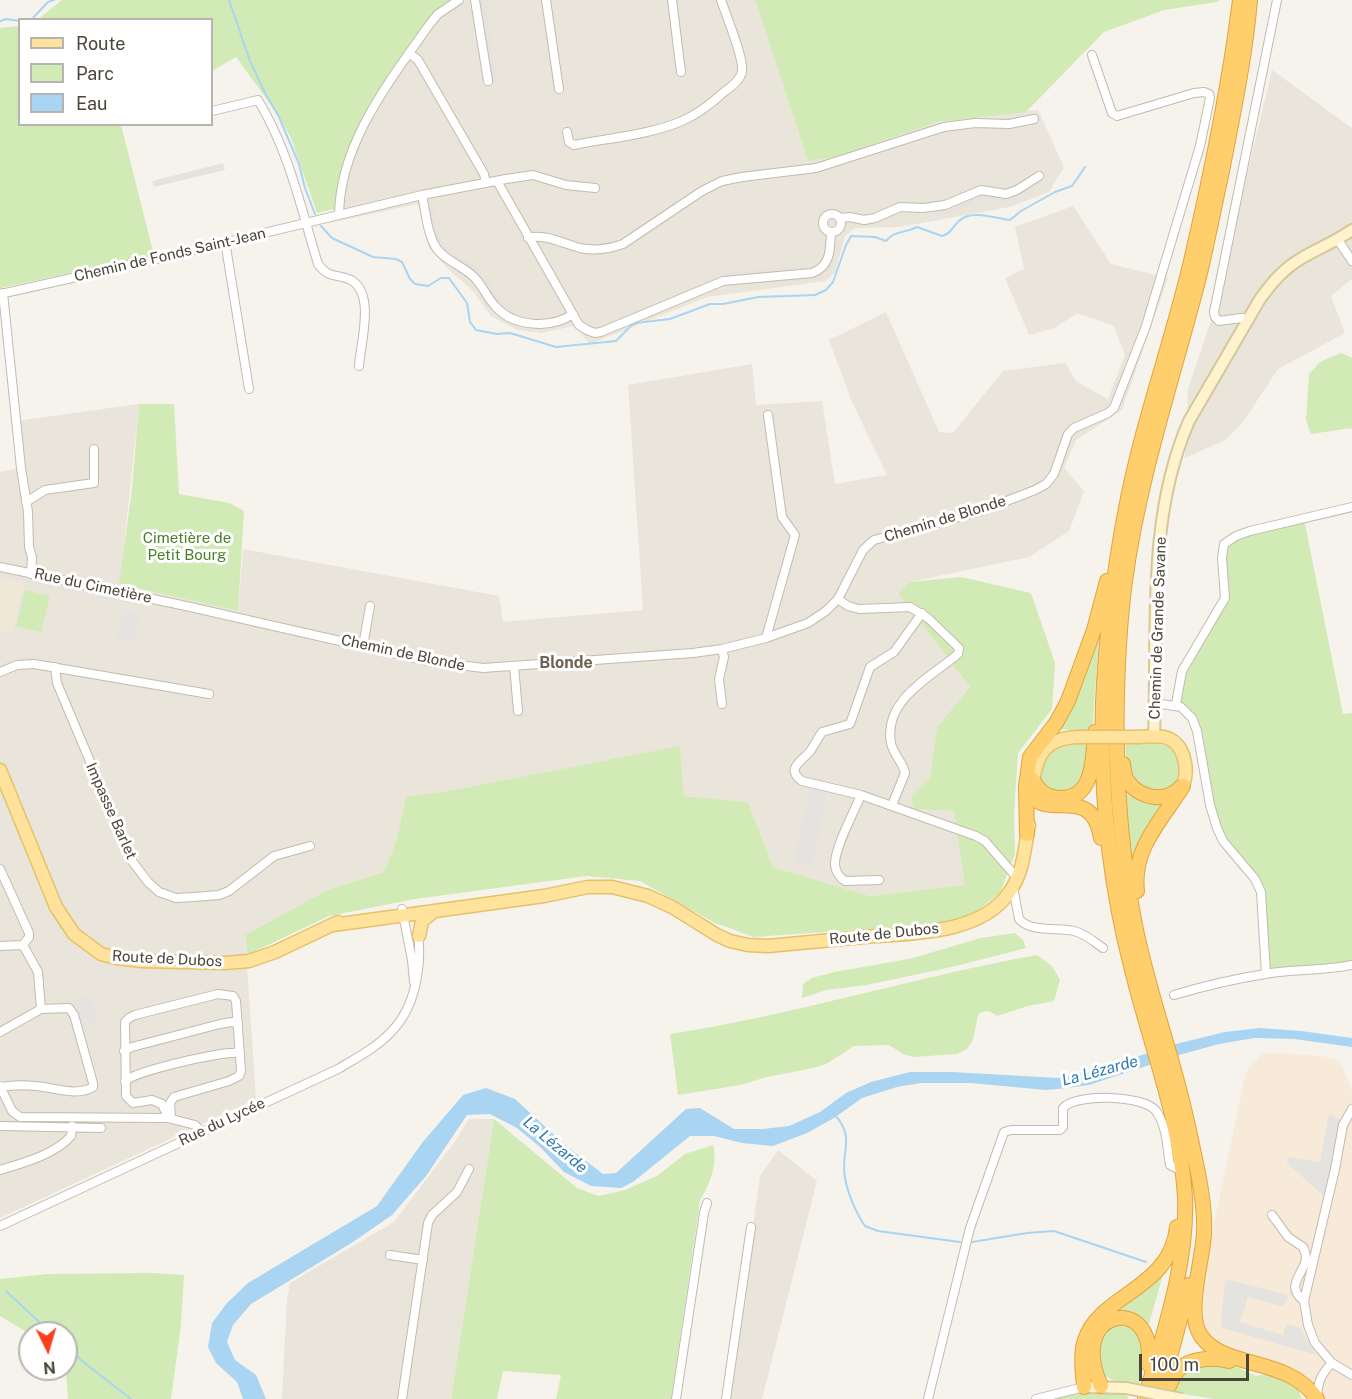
<!DOCTYPE html>
<html>
<head>
<meta charset="utf-8">
<style>
	body { margin:0 }
	#map { position:relative; width:1352px; height:1399px; overflow:hidden; background:#f6f3ec; font-family:"Public Sans",sans-serif }
	canvas { display:block }
	.legend { position:absolute; left:18px; top:18px; width:195px; height:108px; box-sizing:border-box; background:#fff; border:2px solid #b7b4b0; margin:0; padding:8px 10px; list-style:none; font-size:18px; color:#4b4439 }
	.legend li { display:flex; align-items:center; gap:12px; height:30px }
	.legend b { width:30px; border:2px solid #b7b4b0 }
	.north { position:absolute; left:18px; top:1321px; width:60px; height:60px; box-sizing:border-box; background:#fff; border:2px solid #b7b4b0; border-radius:50%; rotate:175deg; font-size:16px; font-weight:700; line-height:24px; text-align:center; color:#4b4439 }
	.north::after { content:''; display:block; margin:auto; width:21px; height:27px; background:#fc3f1d; clip-path:polygon(50% 0,100% 100%,50% 72%,0 100%) }
	.scale { position:absolute; left:1139px; top:1354px; width:110px; height:27px; box-sizing:border-box; border:3px solid #4b4439; border-top:0; padding-left:8px; font-size:18px; line-height:21px; white-space:nowrap; color:#4b4439; -webkit-text-stroke:4px #fff; paint-order:stroke }
</style>
</head>
<body>
<div id="map">
<canvas width="1352" height="1399"></canvas>
<ul class="legend">
<li><b style="height:8px;background:#ffe39c"></b>Route</li>
<li><b style="height:16px;background:#d2eab5"></b>Parc</li>
<li><b style="height:16px;background:#a9d4f2"></b>Eau</li>
</ul>
<div class="north">N</div>
<div class="scale">100 m</div>
</div>
<script>
const ctx = document.querySelector('canvas').getContext('2d');
ctx.lineJoin = 'round';
function paint(path, color) { ctx.fillStyle = color; ctx.fill(path, 'evenodd'); }
function stroke(path, color, width, dash) { ctx.strokeStyle = color; ctx.lineWidth = width; ctx.lineCap = dash ? 'butt' : 'round'; ctx.setLineDash(dash || []); ctx.stroke(path); }
function write(font, color, halo, rows, align = 'center') {
  ctx.font = font + ' "Public Sans",sans-serif'; ctx.lineWidth = 6; ctx.setLineDash([]); ctx.textBaseline = 'middle'; ctx.strokeStyle = halo; ctx.fillStyle = color; for (const [text, x, y, turn = 0] of rows) {
    ctx.save(); ctx.translate(x, y); ctx.rotate((+turn || 0) * Math.PI / 180); ctx.textAlign = isNaN(turn) ? turn : align; if (halo) ctx.strokeText(text, 0, 0); ctx.fillText(text, 0, 0); ctx.restore();
  }
}
paint(new Path2D(`
	M451,0H755L808,161L836,157L938,122L1038,110L1064,167L1049,192L1010,207L900,227L855,228L845,236L835,272L826,281L707,297L590,344L574,326L542,333L517,330L491,316L472,290L448,269L429,248L418,204L339,221L336,212L361,119Z
	M1272,70L1352,128V279L1331,296L1345,333L1278,369L1243,422L1225,440L1185,458L1188,389L1214,312Z
	M1073,206L1111,264L1168,278L1122,410L1076,440L1064,468L1084,491L1069,531L1029,557L910,582L898,593L970,687L937,727L930,777L914,809L954,811L966,885L870,896L773,867L748,802L684,796L680,747L454,790L407,797L396,842L384,872L327,890L245,935L256,1099L0,1218V472L19,468L16,421L139,404L120,584L238,611L243,549L499,596L503,622L643,610L628,385L752,364L756,405L822,401L835,484L887,475L852,402L829,340L886,312L939,432L953,433L1003,371L1065,363L1077,382L1108,399L1125,355L1114,326L1077,313L1055,328L1029,335L1005,278L1024,269L1015,227Z
	M469,1119H494L451,1399H282L287,1300L290,1283L394,1222L454,1143Z
	M778,1150L817,1181L762,1399H728L760,1176Z`), '#eae5da');
paint(new Path2D(`
	M1279,1053L1322,1056L1335,1059L1342,1065L1352,1092V1399H1317L1309,1388L1218,1351L1197,1317L1209,1247L1246,1072L1262,1054Z`), '#f7ead8');
paint(new Path2D(`
	M0,578L24,584L13,631L9,633L0,632Z`), '#efe8d6');
paint(new Path2D(`
	M62,0H459L438,14L355,141L339,208L317,213L291,138L279,116L236,57L212,71V20H37Z
	M755,0H1220L1217,2L1164,10L1104,32L1026,112L938,122L836,157L808,161Z
	M19,26L20,124L121,125L154,255L0,288V28Z
	M1341,353L1352,358V430L1351,428L1311,434L1306,420L1309,374L1320,362Z
	M139,404H174L179,494L229,503L244,511L238,611L119,584L132,489Z
	M1304,519L1343,714L1352,713V965L1266,974L1261,892L1217,828L1192,718L1176,705L1178,683L1223,605L1224,544L1236,536Z
	M961,577L1031,593L1055,663L1052,709L1018,753L1014,814L1015,854L1000,893L972,915L941,924L754,937L715,923L640,881L586,876L415,899L329,916L247,955L245,935L327,890L384,872L396,842L406,797L454,790L680,746L684,796L748,802L773,867L870,896L965,885L954,811L914,809L911,796L930,777L937,727L970,687L898,593L910,582Z
	M25,590L50,596L41,632L16,626Z
	M1100,624L1092,731L1057,729Z
	M1090,743L1088,763L1078,787L1061,795L1040,784C1041,747 1058,743 1090,743Z
	M1125,743H1149L1169,746C1179,758 1183,771 1177,786L1160,792L1133,785L1127,770Z
	M1126,794L1142,800L1167,802L1137,845L1132,858L1130,857Z
	M1015,933L1023,940L1026,948L956,966L867,985L826,990L802,998L803,984L812,978L834,972L909,959L981,938Z
	M1037,955L1052,966L1060,980L1054,1001L1028,1006L997,1016C991,1011 984,1009 978,1015L973,1040L967,1049L957,1054L913,1057L903,1054L889,1045L854,1046L828,1063L813,1068L767,1077L740,1085L678,1095L670,1034C794,1015 914,977 1037,955Z
	M494,1119L577,1188L598,1196L625,1190L657,1176L685,1154L713,1145C718,1166 710,1182 700,1201L671,1399H556L561,1375L503,1371L497,1399H451Z
	M1165,1268L1148,1327L1132,1313L1112,1312Z
	M152,1273L184,1275L181,1325L171,1399H68L66,1373H44L43,1369H66V1333L30,1334L0,1316V1279L48,1274Z
	M1115,1323L1135,1327L1146,1354L1139,1387C1104,1379 1093,1377 1099,1336Z
	M1198,1364H1230L1256,1376L1267,1374L1275,1376L1298,1389L1302,1399H1214L1170,1392L1179,1376Z
	M1100,1390H1113L1127,1394L1128,1399H1050L1074,1393Z`), '#d2eab5');
paint(new Path2D(`
	M485,0L496,83L490,84L479,1Z
	M223,163L225,170L154,187L152,181Z
	M1030,185L1033,190L1016,197V199L1014,200L1003,202L983,198L950,215H935V210L951,209L984,193L1004,197Z
	M433,206L437,229L444,245L480,271L499,298L510,308L517,311L514,316L500,307L481,281L442,251L433,232L428,207Z
	M808,265L809,270L724,278L723,273Z
	M5,572L135,598L134,604L29,583L4,576Z
	M123,610L139,614L133,642L116,638Z
	M811,789L828,792L812,867L793,862Z
	M91,996L98,1024L81,1029L72,1001Z
	M1329,1113L1341,1120L1325,1197L1287,1163L1288,1157L1320,1162Z
	M1230,1280L1288,1295L1283,1307L1248,1297L1240,1322L1283,1335L1287,1324L1300,1328L1316,1355L1223,1328L1221,1325L1225,1281Z`), '#e5e3e0');
paint(new Path2D(`
	M1260,1028L1301,1031L1352,1038V1047L1294,1039L1254,1038L1219,1044L1179,1055L1089,1085L1067,1088L1046,1090L971,1083H921L897,1087L862,1098L834,1118L807,1133L773,1146L742,1143L714,1136H690L633,1182L621,1188L591,1186L564,1172L540,1147L517,1128L490,1114L467,1115L426,1176L392,1215L353,1242L251,1304L233,1325L227,1342L235,1360L256,1375L266,1399H243L237,1382L216,1363L208,1347L212,1323L227,1303L248,1283L377,1206L422,1143L463,1095L486,1088L515,1099L565,1145L603,1174L616,1173L686,1109L700,1108L734,1129H763L789,1126L820,1112L846,1093L871,1082L910,1072H952L1058,1078L1093,1071L1176,1044L1225,1032Z`), '#a9d4f2');
stroke(new Path2D(`
	M229,0L250,61L265,93L279,117L299,164L305,188L315,214
	M31,20L48,2L54,0
	M0,21L6,19L20,21
	M321,226L332,238L373,257L396,259L402,262L410,279L415,284L428,286L441,278H449L467,303L470,322L476,330L497,334L510,333L556,347L616,341L632,325L636,323L670,319L710,304H723L758,297L815,295L826,290L833,282L846,245L851,236L875,237L886,241C895,230 906,233 917,227L942,236C951,234 952,227 959,221C970,209 996,218 1010,220L1021,211L1055,192L1072,186L1085,167
	M835,1115C856,1138 840,1153 845,1178C848,1194 856,1213 865,1226L878,1231L960,1242
	M972,1242L1027,1233L1054,1231L1146,1262
	M6,1291L51,1333
	M66,1347L87,1365L131,1399`), '#a9d4f2', 2);
const street = new Path2D(`
	M475,0L488,81
	M546,0L559,89
	M672,0L681,72
	M409,53L418,60L484,174L486,183
	M212,111L258,100C289,151 301,208 318,264C330,280 337,273 351,280C376,294 360,345 359,366
	M567,132L569,142L574,145C609,138 649,135 682,121C698,114 712,103 724,92C731,87 741,80 742,71C744,58 726,15 721,0
	M497,181L579,325L587,330L595,333L601,332L723,281L812,273C831,266 830,250 831,232
	M422,195C426,213 427,234 437,249C446,261 463,266 474,277C483,286 487,298 496,307C514,327 551,329 573,314
	M823 223a9 9 0 1 1 18 0a9 9 0 1 1-18 0Z
	M339,215C340,143 389,82 429,25L438,14L459,0
	M840,218L850,217L864,220L875,218L900,207L923,208L945,205L981,190L1006,194L1017,190L1039,176
	M528,238C544,233 564,244 580,248C594,251 609,249 623,244L702,191L722,181L742,177L816,168L944,127L975,123L1009,124L1034,119
	M1338,240L1352,261
	M225,241L249,389
	M3,293L21,468L28,512L29,547L32,557L31,574
	M0,294L148,261L422,195L506,179L533,175L566,185L595,188
	M1249,320L1241,318L1219,321L1215,317L1214,312L1277,0
	M26,502L45,490L94,483V449
	M0,567L186,606L428,661L483,668L693,653L722,649L766,638L808,623L826,611L838,599L863,550L874,540L978,512L1035,490L1046,484L1054,474L1068,434L1074,428L1108,413L1114,408L1146,326L1200,146L1210,98L1209,94L1204,92L1194,93L1117,116L1112,113L1092,55
	M838,599L848,606L859,609L910,607L928,618L959,648L958,654C931,677 883,700 891,743C893,754 903,762 905,773L892,805
	M922,613L894,652L870,667L850,724L822,732C818,738 815,744 811,750C804,760 784,768 802,781L861,795L976,836L985,841L1018,879
	M766,638L795,535L782,517L768,415
	M363,646L370,606
	M514,666L518,711
	M55,667L57,683L132,861L148,882L159,892L176,898L194,897L219,895L229,891L274,856L310,846
	M0,672L17,665L34,664L209,694
	M1155,703L1181,707L1192,718L1197,731L1210,805L1217,828L1223,841L1255,879L1261,892L1266,974
	M722,704L719,679L724,657L722,649
	M1176,704L1182,671L1225,598L1222,558L1224,544L1236,536L1250,531L1352,507
	M861,795C854,812 834,849 835,865C836,873 839,877 845,881L879,880
	M0,869L29,933V937L23,945L0,946
	M1013,887L1019,919C1031,933 1058,927 1074,931C1086,934 1094,942 1103,948
	M402,909L412,960L414,982
	M23,945L38,972L41,1009
	M1174,995C1204,986 1234,979 1265,974C1294,969 1323,971 1352,965
	M0,1032L41,1009L69,1008L74,1015L93,1083V1087C77,1097 52,1087 35,1086C24,1085 12,1085 0,1087
	M124,1051L132,1047L220,1024L232,1022L238,1024
	M125,1081C136,1071 225,1050 240,1053
	M0,1086L12,1111L20,1117L168,1118L195,1125L201,1131
	M1352,1109L1343,1125L1335,1169L1304,1301L1308,1325L1315,1343L1332,1363L1352,1375
	M168,1118L162,1104L152,1100L133,1103L126,1096L125,1022L129,1018L135,1015L218,994L233,996L236,1001L241,1071L239,1076L229,1081L174,1097L170,1103L171,1119
	M0,1126L101,1128
	M0,1170C23,1163 56,1154 71,1136L72,1126
	M1272,1215L1288,1237L1303,1247C1304,1250 1306,1253 1306,1257C1306,1273 1283,1285 1304,1301
	M0,1226L338,1069C356,1058 376,1048 391,1032C416,1007 422,965 418,932
	M390,1255L423,1260
	M1317,1397C1318,1382 1321,1374 1332,1363
	M402,1399L428,1223L432,1215L457,1192L469,1169
	M676,1399L704,1213L707,1203
	M726,1399L751,1227
	M928,1399L970,1228L1004,1132L1011,1130H1060L1063,1127V1108C1076,1093 1144,1095 1156,1111C1167,1126 1167,1148 1170,1165L1180,1170
	M1036,1399L1084,1387`);
const secondary = new Path2D(`
	M1154,736C1158,632 1146,519 1189,421L1260,299C1267,290 1273,281 1282,273C1301,254 1330,246 1352,230
	M1084,1387L1126,1388`);
const primary = new Path2D(`
	M1139,737C1147,736 1156,736 1164,737C1185,742 1189,769 1183,786
	M0,770L56,907L74,934L101,954L117,958L141,961L225,963L249,961L275,952L338,922
	M1033,784C1036,754 1046,738 1078,737
	M333,925L544,896L588,887H612L648,896L672,907L717,935L730,941L748,945L768,946C800,943 832,940 864,937C909,933 979,935 1008,894C1024,873 1024,850 1029,825
	M419,936L422,921L432,913`);
const highway = new Path2D(`
	M1250,0C1245,58 1233,114 1222,171C1214,207 1207,245 1198,281C1172,381 1139,478 1125,581C1120,618 1118,656 1117,693C1115,771 1120,849 1135,925C1146,980 1164,1032 1178,1085C1186,1114 1192,1144 1198,1173C1202,1193 1205,1213 1204,1233C1203,1260 1185,1314 1201,1336C1225,1370 1288,1356 1317,1399
	M1123,764C1124,771 1124,778 1129,783C1137,794 1156,801 1169,795C1173,794 1178,790 1181,787
	M1033,780C1039,791 1046,797 1059,798C1095,800 1093,756 1095,732
	M1032,797C1052,818 1092,785 1101,838
	M1027,834L1026,786L1030,757L1056,723L1068,701L1094,630L1107,581
	M1137,891C1132,848 1162,820 1183,786
	M1101,1386C1065,1307 1158,1293 1148,1364
	M1084,1387C1083,1372 1080,1355 1085,1340C1100,1294 1171,1289 1177,1227
	M1168,1388C1171,1382 1174,1374 1178,1370C1190,1358 1213,1357 1229,1361
	M1145,1399C1163,1333 1188,1265 1185,1196C1180,1117 1149,1042 1131,966C1109,880 1100,791 1103,703C1106,636 1114,569 1127,503C1143,421 1172,342 1191,261C1211,175 1229,88 1240,0
	M1159,1399L1189,1285`);
stroke(street, '#c2bbae', 10);
stroke(secondary, '#d6c79b', 14);
stroke(primary, '#e6c16a', 15);
stroke(highway, '#e0a43c', 16);
stroke(street, '#fff', 8);
stroke(secondary, '#fff3cd', 10);
stroke(primary, '#ffe39c', 12);
stroke(highway, '#ffcf6e', 14);
const secondaryBridge = new Path2D(`
	M1126,1388L1182,1399`);
const primaryBridge = new Path2D(`
	M1078,737H1139`);
stroke(secondaryBridge, '#d6c79b', 14, []);
stroke(primaryBridge, '#e6c16a', 15, []);
stroke(secondaryBridge, '#fff3cd', 10);
stroke(primaryBridge, '#ffe39c', 12);
write('15px', '#4b4439', '#fff', [
	["Chemin de Fonds Saint-Jean",170,255,-13],
	["Chemin de Blonde",945,519,-17],
	["Rue du Cimetière",93,586,12],
	["Chemin de Grande Savane",1158,628,-88],
	["Chemin de Blonde",403,653,12],
	["Impasse Barlet",111,811,66],
	["Route de Dubos",884,934,-6],
	["Route de Dubos",167,959,3],
	["Rue du Lycée",222,1122,-25]
]);
write('15px', '#4a7f2a', '#fff', [
	["Cimetière de",187,538],
	["Petit Bourg",187,555]
]);
write('bold 16px', '#6e6250', '#fff', [
	["Blonde",566,663]
]);
write('italic 16px', '#2e7ab2', '#fff', [
	["La Lézarde",1100,1071,-15],
	["La Lézarde",555,1145,40]
]);
</script>
</body>
</html>
